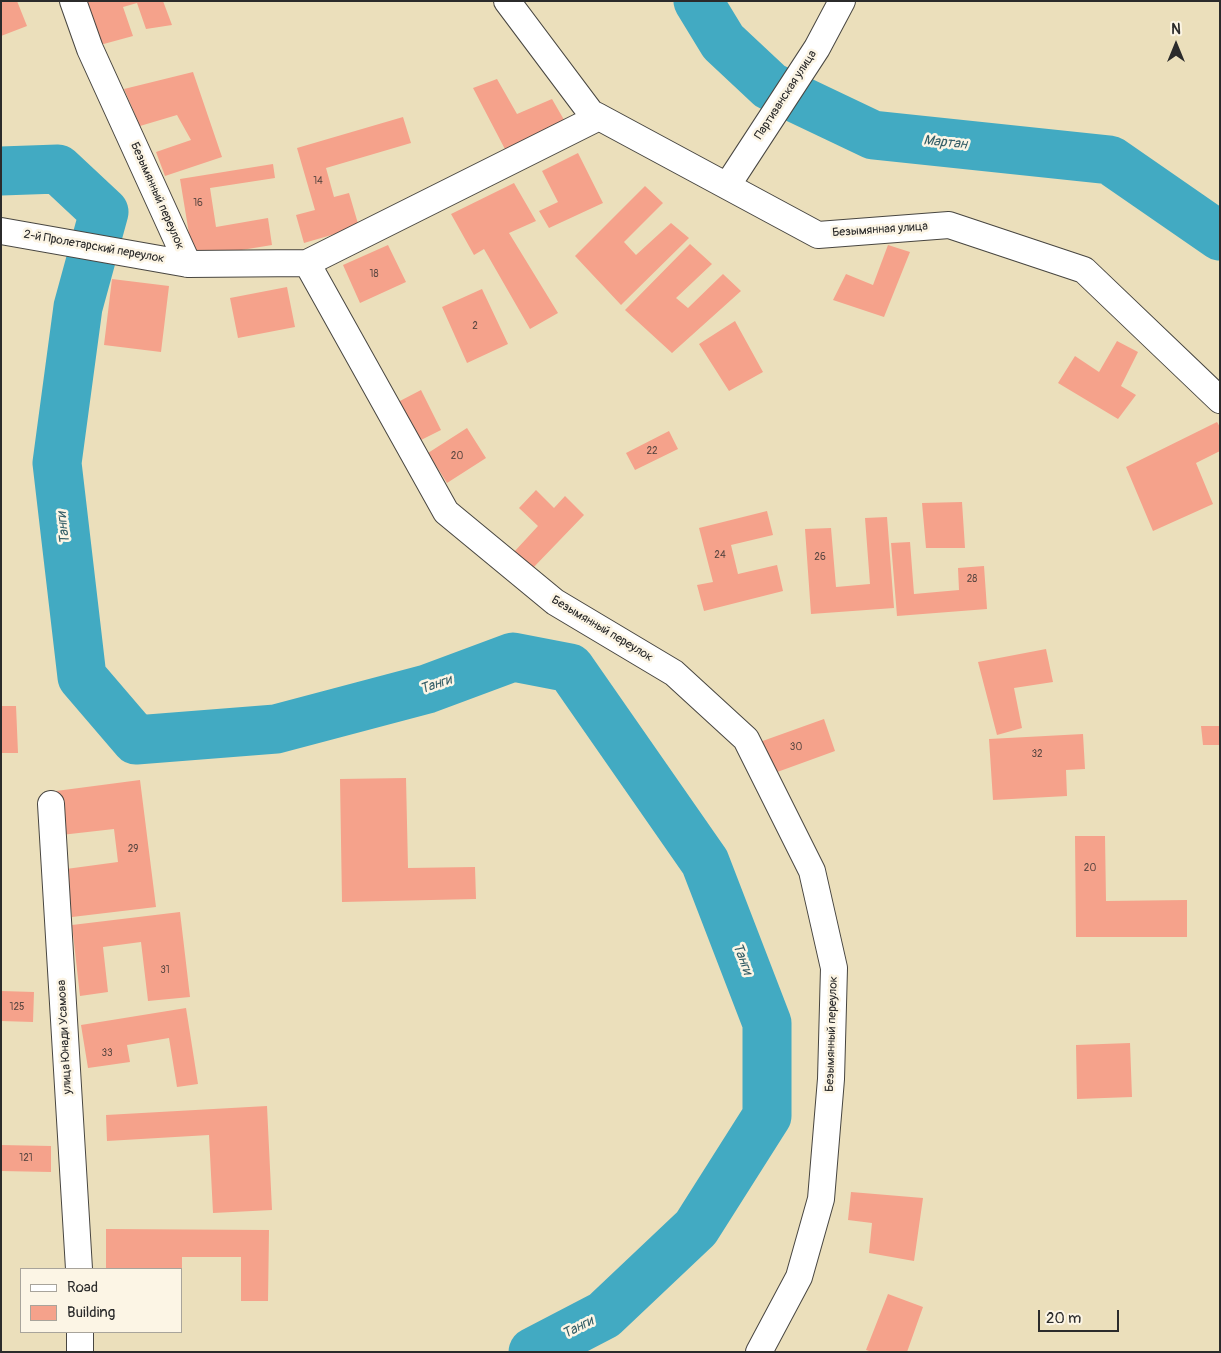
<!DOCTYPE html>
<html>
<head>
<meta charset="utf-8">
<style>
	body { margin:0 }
	#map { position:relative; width:1221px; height:1353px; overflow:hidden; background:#ebdfbb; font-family:Pangolin,sans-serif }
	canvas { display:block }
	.frame { position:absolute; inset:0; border:2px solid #2b2b2b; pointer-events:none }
	.legend { position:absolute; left:20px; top:1268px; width:162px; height:65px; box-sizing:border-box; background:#fcf5e5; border:1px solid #a8a49b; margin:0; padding:6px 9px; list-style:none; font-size:15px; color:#2b2b2b }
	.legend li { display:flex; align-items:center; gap:10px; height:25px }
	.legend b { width:25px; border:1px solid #a8a49b }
	.north { position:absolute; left:1151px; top:20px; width:50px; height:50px; -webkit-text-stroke:4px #fcf5e5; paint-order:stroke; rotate:0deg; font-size:14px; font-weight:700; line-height:20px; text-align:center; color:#2b2b2b }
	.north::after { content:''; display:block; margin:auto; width:18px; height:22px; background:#2b2b2b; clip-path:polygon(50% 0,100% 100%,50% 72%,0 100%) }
	.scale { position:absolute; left:1038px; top:1310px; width:81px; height:22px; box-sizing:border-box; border:2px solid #2b2b2b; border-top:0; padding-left:6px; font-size:15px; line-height:18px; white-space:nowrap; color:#2b2b2b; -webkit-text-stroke:4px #fcf5e5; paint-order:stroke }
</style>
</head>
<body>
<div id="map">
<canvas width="1221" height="1353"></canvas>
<div class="frame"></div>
<ul class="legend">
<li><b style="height:6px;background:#fff"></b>Road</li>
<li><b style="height:14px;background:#f5a28b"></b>Building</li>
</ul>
<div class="north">N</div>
<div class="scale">20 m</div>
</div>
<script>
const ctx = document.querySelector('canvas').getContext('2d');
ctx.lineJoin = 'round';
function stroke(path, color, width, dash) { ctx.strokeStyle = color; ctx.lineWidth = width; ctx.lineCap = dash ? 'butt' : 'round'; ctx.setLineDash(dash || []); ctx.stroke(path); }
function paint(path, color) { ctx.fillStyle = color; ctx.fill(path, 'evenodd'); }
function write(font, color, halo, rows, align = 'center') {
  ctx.font = font + ' Pangolin,sans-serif'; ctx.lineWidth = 5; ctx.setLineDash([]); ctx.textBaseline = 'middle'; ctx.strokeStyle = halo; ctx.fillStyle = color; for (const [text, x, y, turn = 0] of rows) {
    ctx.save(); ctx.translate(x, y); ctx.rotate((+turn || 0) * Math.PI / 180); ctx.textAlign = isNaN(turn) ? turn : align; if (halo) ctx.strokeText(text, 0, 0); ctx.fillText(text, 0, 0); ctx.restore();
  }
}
stroke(new Path2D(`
	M698,1L723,42L770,86L873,135L1110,160L1220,236
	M1,171L58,169L104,212L78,307L57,463L82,677L136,740L276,729L427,689L513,657L570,668L705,862L767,1023V1116L696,1228L604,1315L533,1352`), '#42aac2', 49);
paint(new Path2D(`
	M1,1H17L27,26L1,36Z
	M86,1H163L172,25L146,29L137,3L123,7L133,36L100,45Z
	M193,72L222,157L165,176L156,152L191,140L177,115L140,126L124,89Z
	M497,79L517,114L552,99L567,125L507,153L473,88Z
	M403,117L411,143L326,168L334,197L349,193L359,227L304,243L296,215L315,210L297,148Z
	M578,153L603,203L549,228L539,211L558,202L542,171Z
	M273,164L275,178L210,188L216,227L268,218L272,245L193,258L180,179Z
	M514,183L536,221L509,233L558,313L530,329L484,249L474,255L451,214Z
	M645,186L663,203L624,242L636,255L671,223L689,238L621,305L575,256Z
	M690,244L712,264L676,298L688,308L723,274L741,291L672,353L625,310Z
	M388,245L406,282L360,303L343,265Z
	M888,245L910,252L884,317L833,300L846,274L873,285Z
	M112,279L169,286L161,352L104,345Z
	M287,287L295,327L238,338L230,298Z
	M482,289L508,344L467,363L442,307Z
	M735,321L763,372L729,391L699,344Z
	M1117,341L1138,352L1121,386L1136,395L1118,419L1058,383L1075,356L1099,372Z
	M421,390L441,430L417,442L396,403Z
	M1217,422L1220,427V451L1196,463L1213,504L1153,531L1126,467Z
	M467,428L486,458L447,483L428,453Z
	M669,431L678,449L635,470L626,453Z
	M536,490L554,508L565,496L584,515L532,569L514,552L538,526L519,508Z
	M962,502L965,548H926L922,503Z
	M767,511L773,535L731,545L738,574L777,565L783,591L704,611L697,585L713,582L699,528Z
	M887,517L894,608L811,614L805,529L831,528L836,587L870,584L865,518Z
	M910,542L914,594L959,590L958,568L984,566L987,609L897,616L891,543Z
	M1046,649L1053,682L1014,688L1022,728L997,735L978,662Z
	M1,706H16L18,753H1Z
	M824,719L835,751L769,775L757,743Z
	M1201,726H1220V745H1203Z
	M1083,734L1085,769L1066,770L1067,796L993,800L989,739Z
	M406,778L408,868L475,867L476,899L342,902L340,779Z
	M140,780L156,907L72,917L66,869L118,862L114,829L61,835L56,791Z
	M1075,836H1105L1106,901L1187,900V937H1076Z
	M180,912L190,997L148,1001L141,942L103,947L108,992L80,996L72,925Z
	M1,991L34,992L33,1022L1,1021Z
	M186,1008L198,1084L177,1087L169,1038L127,1045L130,1062L88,1068L81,1025Z
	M1130,1043L1132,1097L1077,1099L1076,1045Z
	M267,1106L272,1210L213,1213L209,1135L107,1141L106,1115Z
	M1,1145L51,1146V1172L1,1171Z
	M851,1192L923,1198L914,1261L869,1253L872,1223L848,1220Z
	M106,1229L269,1230L268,1301H241V1257H182V1269H106Z
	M888,1294L923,1307L907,1352H872L866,1350Z`), '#f5a28b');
const minor = new Path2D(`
	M73,1L90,49L188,264L307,263L446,512L555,602L674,673L746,739L812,871L834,968L831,1079L821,1199L799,1277L759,1352
	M507,1L591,113L599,117L818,235L949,225L1084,270L1220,400
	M727,186L817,48L842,1
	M1,231L188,264
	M307,263L599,117
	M51,804L79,1269
	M80,1352V1332`);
stroke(minor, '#484641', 28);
stroke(minor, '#fff', 26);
write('10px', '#5e4943', null, [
	["14",318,181],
	["16",198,203],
	["18",374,274],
	["2",475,326],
	["22",652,451],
	["20",457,456],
	["24",720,555],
	["26",820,557],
	["28",972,579],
	["30",796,747],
	["32",1037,754],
	["29",133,849],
	["20",1090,868],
	["31",165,970],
	["125",17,1007],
	["33",107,1053],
	["121",26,1158]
]);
write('12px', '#2b2b2b', '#fcf5e5', [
	["Партизанская улица",786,95,-57],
	["Безымянный переулок",157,196,66],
	["Безымянная улица",880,230,-4],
	["2-й Пролетарский переулок",94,247,10],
	["Безымянный переулок",602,629,31],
	["Безымянный переулок",832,1034,-88],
	["улица Юнади Усамова",65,1037,-93]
]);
write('italic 14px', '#345e67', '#fcf5e5', [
	["Мартан",945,143,6],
	["Танги",64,528,-97],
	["Танги",436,685,-19],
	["Танги",742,959,69],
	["Танги",578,1328,-27]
]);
</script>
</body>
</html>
